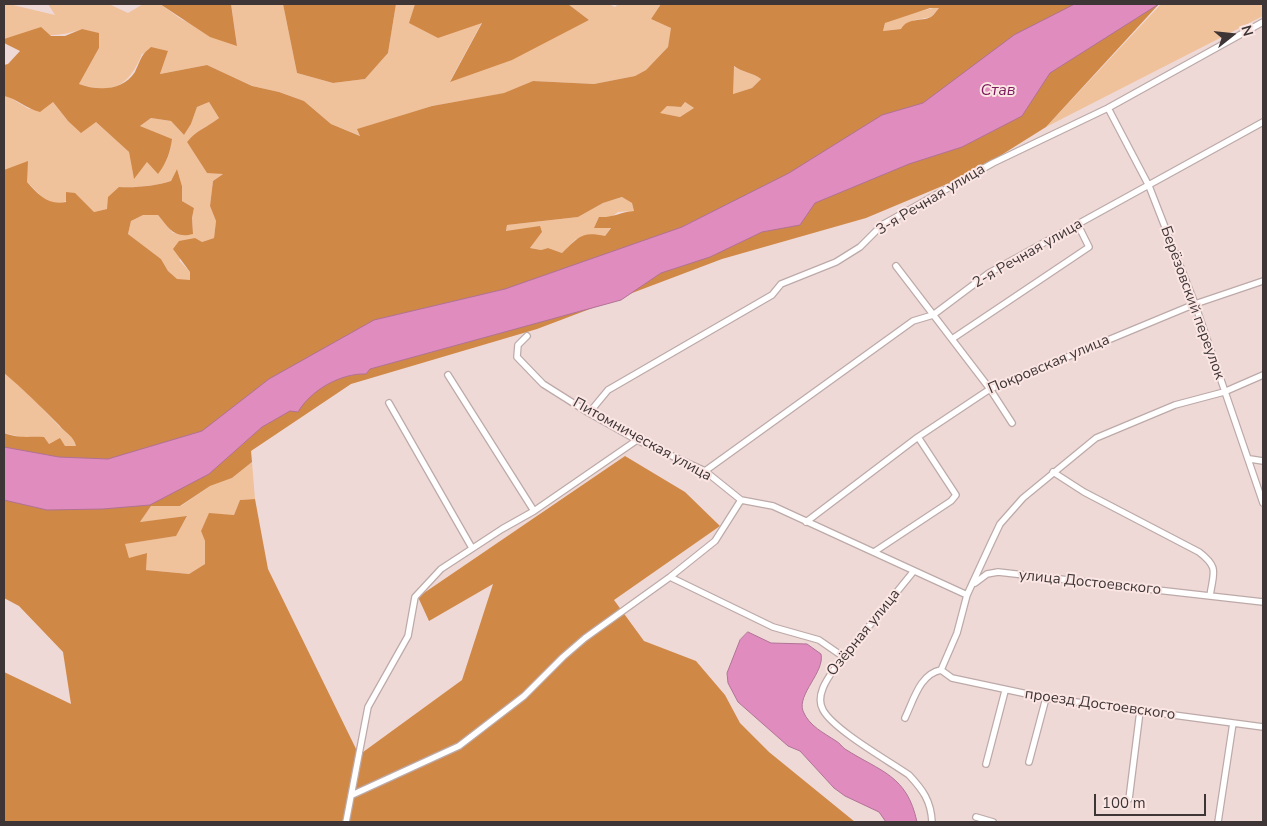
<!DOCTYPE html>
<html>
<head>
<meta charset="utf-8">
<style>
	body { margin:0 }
	#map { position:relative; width:1267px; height:826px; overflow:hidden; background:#eed9d7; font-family:"Nunito Sans",sans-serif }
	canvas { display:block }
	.frame { position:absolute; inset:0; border:5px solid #3e3636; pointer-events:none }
	.north { position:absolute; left:1207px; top:10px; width:50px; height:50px; -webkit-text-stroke:4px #fbe6e4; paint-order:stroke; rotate:74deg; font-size:14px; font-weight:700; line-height:20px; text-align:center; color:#3e3636 }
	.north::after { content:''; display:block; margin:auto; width:18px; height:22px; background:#3e3636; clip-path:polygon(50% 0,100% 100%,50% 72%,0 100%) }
	.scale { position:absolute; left:1094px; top:794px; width:112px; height:22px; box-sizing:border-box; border:2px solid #3e3636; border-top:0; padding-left:6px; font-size:15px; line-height:18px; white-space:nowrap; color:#3e3636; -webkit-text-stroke:4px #fbe6e4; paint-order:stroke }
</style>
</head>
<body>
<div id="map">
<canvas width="1267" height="826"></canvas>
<div class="frame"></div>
<div class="north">N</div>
<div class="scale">100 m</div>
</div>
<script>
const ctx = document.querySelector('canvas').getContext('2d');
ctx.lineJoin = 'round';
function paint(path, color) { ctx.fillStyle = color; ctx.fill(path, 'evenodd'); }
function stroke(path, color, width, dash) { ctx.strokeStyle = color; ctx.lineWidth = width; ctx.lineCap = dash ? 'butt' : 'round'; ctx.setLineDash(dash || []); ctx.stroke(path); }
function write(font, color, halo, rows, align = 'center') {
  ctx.font = font + ' "Nunito Sans",sans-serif'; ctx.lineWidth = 4; ctx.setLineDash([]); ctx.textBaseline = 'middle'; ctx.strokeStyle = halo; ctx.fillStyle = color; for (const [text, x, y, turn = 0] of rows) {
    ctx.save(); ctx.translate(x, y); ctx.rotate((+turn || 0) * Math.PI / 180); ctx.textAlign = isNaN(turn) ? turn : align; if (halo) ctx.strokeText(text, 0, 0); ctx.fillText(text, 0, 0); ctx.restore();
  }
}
paint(new Path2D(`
	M9,4L55,15L48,4H109L128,13L143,4H160L181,19L237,45L231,4H283L297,73L333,83L365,79L388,53L396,4H415L410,23L482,22L450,81L589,20L568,4H609L615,7L618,4H661L651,19L672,28L668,47L646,70L635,76L594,84L533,81L505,93L432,106L358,129L361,136L331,124L304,101L279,92L252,86L207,65L160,74L168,51L142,54C129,86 113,95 79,84L99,48L82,29C53,40 32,32 4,39V5Z
	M1161,4H1263V16L1046,127Z
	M940,7L931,17L915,20L901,29L883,31L885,23C896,18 928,8 940,7Z
	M733,66C743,73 752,72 761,79L752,88L733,94Z
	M4,96L9,97L29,109L53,102L68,121L96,122L129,152L134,178L147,162L158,173C167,162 171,153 171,139L140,126L151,118L171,121L184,135L191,124L197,107L209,102L219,118C208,127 196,130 187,142L207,173H224L213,181L210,206L216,221L214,238L202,242L179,260L190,272V280H177L168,271L161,259L128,234L131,221L143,215H158L173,233L193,234L192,218L194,208L182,201V186L177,169L171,181C156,186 135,188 119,187L107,209L94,212L74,193C55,216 44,198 28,183C21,177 11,174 4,170Z
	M685,102L695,109L680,117L659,113L667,106L681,107Z
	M623,197L632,203L634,211L618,212L610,218L611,227L605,236L576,239L562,253L548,248L541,250L530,248L542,232H506L507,225L578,217L603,203Z
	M4,373C24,389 41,407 59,426C66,433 74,436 77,446H65L54,441L49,444L35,437L29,439L4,433Z
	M252,462L255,499L240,500L234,515L209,514L201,531L205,541V564L189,574L146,570V553L129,559L124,544L175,536L187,517L140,522L151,506H181L210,486L232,478Z`), '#f0c29c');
paint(new Path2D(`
	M160,4H231L237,46L210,37Z
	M283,4H396L388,53L365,79L333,83L297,73Z
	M415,4H568L589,20L512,60L450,82L482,23L438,38L409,23Z
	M661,4H1159L1046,127L971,174L866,218L722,259L537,329L351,384L251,451L252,462L232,478L210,486L180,506H151L140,522L187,516L176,536L125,544L129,558L147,553L146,570L189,574L205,564V541L201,531L209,513L234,515L240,500L255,499L268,569L359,755L462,680L493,584L429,621L418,597L625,456L685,492L720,526L614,600L644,641L696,661L725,695L740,723L769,752L855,822H4V672L71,704L63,652L19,606L4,598V433C21,439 27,436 44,437L49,444L60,438L65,446H76C74,436 65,433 59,425C41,407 23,389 4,373V170L28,161L27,182C38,194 48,206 66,202V192L75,193L94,212L107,209L108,197L119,187C135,188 156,186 171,181L177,169L182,186V201L194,208L192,218L193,234C174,239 169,228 158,215H143L131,221L128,234L161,259L168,271L177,279L190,280V272L173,249L179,241L195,238L202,242L214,238L216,221L210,206L213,181L223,174L207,173L187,142C196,130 208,127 219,118L209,102L197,107L191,124L184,135L171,121L151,118L140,126L172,139C170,153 167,162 158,174L147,162L134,179L129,152L96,122L81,133L68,121L53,102L40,112C27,109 16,98 4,96V65L8,64L20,51L4,43V39L41,27L51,36H65L82,29L99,33V48L79,84C98,91 123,91 135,72C141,60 140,56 151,47L168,51L160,74L207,65L252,86L279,92L304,101L331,124L360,136L357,129L432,106L504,93L533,81L594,84L635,76L646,70L668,47L671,28L651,19ZM930,8H939C937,10 934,15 931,17C921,22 908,17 901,29L883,31L885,23ZM734,66C743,73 752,72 761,79L752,88L733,94ZM685,102L694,108L680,117L660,113L667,106L681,107ZM622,197L632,203L634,211C621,212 612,218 599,217L594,228H611L605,236C581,231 579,237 562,253L548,248L541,250L530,248L542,232L540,226L506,231L507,225L578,217L603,203Z`), '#d08846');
const water = new Path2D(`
	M1075,4H1159L1050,73L1022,116L962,147L909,164L815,203L800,225L762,232L710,257L661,273L621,300L370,369L366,374C341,373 311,390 298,412L290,411L262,427L209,474L150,505L103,509L47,510L4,500V447L59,457L108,459L202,431L269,379L374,320L505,289L682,227L789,173L882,115L923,103L1014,35Z
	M748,632L771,643L807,644L821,654C825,672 797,694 803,711C809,726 824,733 836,741C840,743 842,747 845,749C881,772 907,775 917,822H886L879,812L845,796L834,788L800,751L788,746L738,702L728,683L727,673L740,640Z`);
paint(water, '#e18cbe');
stroke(water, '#b07295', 1);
const minor = new Path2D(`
	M1108,108L1149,186L1195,304L1263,503
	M896,266L990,389L1012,423
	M527,336L518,345L517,357L543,384L589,413L637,440L705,471L741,500L773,506L967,595
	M952,339L1089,247L1078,225
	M448,375L534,511
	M389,403L472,548
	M589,413L608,390L772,295L781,284L836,262L860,247L882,225L993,163L1108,108L1263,22
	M1250,459L1263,461
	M705,471L913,321L933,315L989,273L1263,122
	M1053,472L1084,492L1199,552C1220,568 1213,573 1210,596
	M741,500L715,541L670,577L773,627L819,640L845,658
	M806,522L918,437L990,389L1195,304L1263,281
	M874,552L951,501L956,495L918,437
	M913,572L835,668C827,679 815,696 823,710C834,730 889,761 909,775C923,790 931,801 932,822
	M975,583L987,574L998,572L1263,602
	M941,670L952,678L1046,698L1263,727
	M905,718C914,699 920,674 941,670L957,633L967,595L991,543L1000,524L1023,498L1096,438L1175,405L1224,392L1263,375
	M1029,762L1046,698
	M986,764L1005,691
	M352,795L459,746L524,696L563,657L585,638L670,577
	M1129,799L1140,711
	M976,817L993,822
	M346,822L368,707L408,636L415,597L441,569L502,529L534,511L637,440
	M1218,822L1233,723`);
stroke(minor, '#bdaaa8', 8);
stroke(minor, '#fff', 5.5);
write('15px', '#3e3636', '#fbe6e4', [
	["3-я Речная улица",931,200,-31],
	["2-я Речная улица",1028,254,-30],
	["Берёзовский переулок",1192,303,70],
	["Покровская улица",1049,365,-23],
	["Питомническая улица",642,440,29],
	["улица Достоевского",1090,583,6],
	["Озёрная улица",864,633,-51],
	["проезд Достоевского",1100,705,8]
]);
write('italic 16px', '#7c185c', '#fbe6e4', [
	["Став",998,91]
]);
</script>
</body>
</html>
